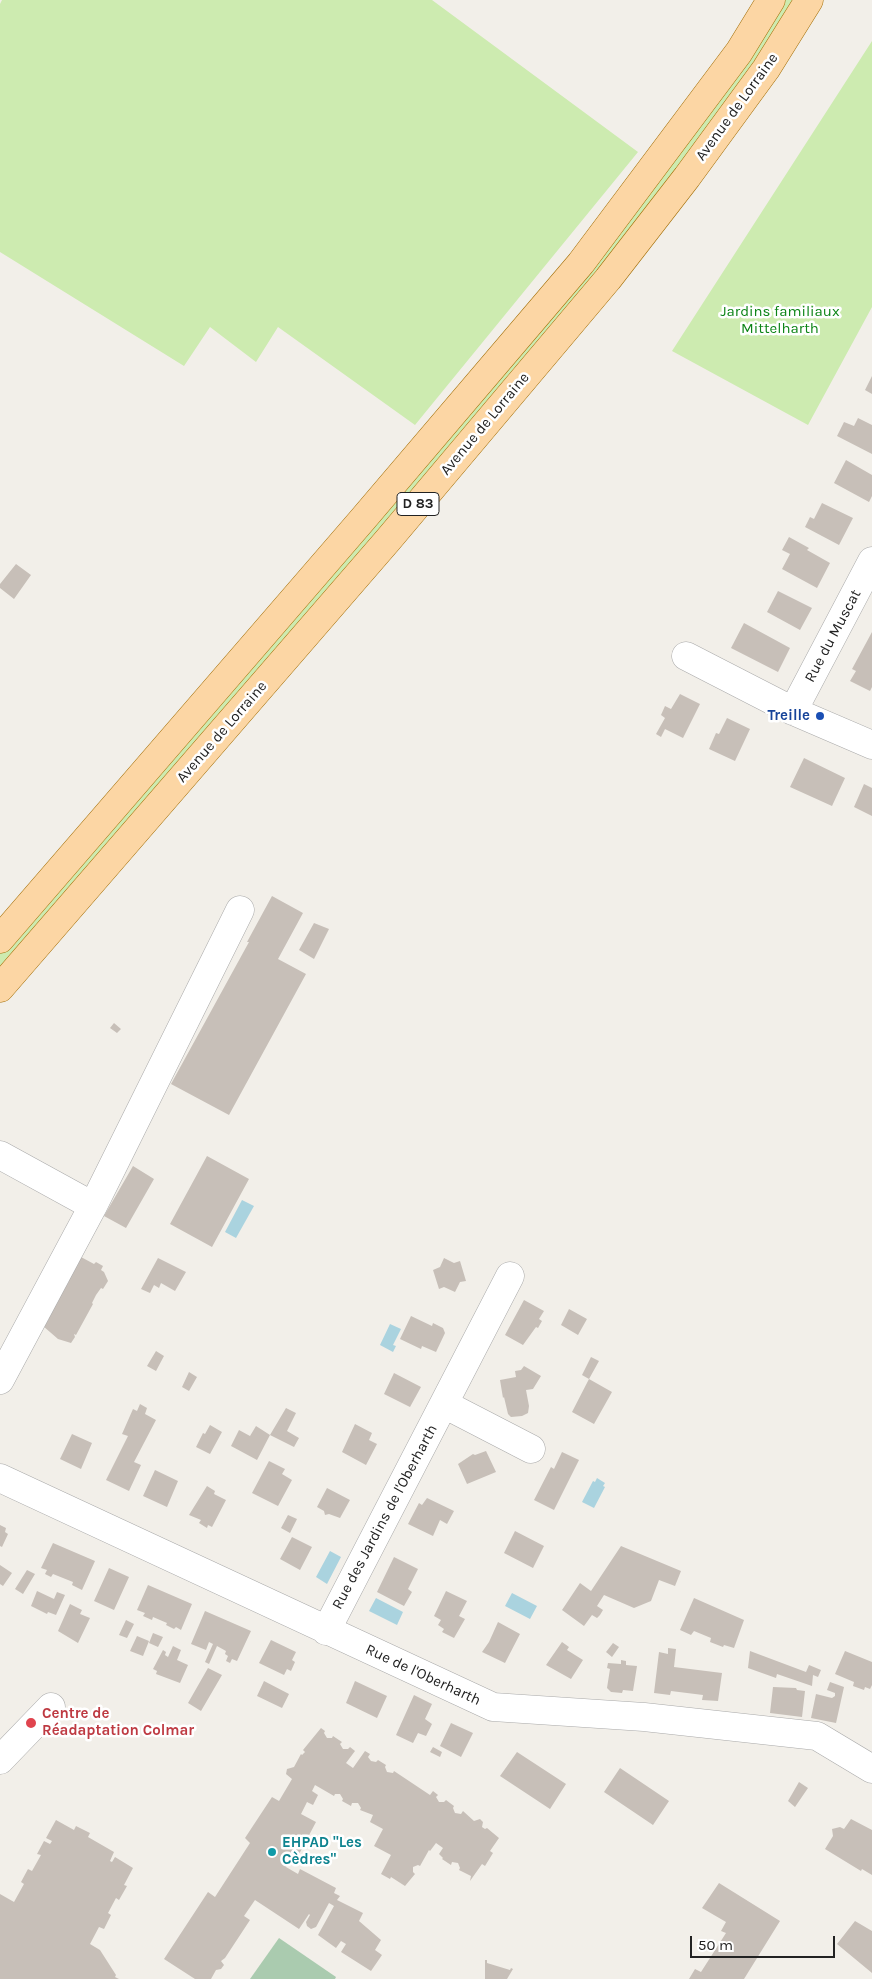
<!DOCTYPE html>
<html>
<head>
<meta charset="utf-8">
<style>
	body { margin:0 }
	#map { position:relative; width:872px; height:1979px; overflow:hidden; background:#f2efe9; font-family:Karla,sans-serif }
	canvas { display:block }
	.scale { position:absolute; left:690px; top:1936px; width:145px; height:22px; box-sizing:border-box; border:2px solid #222; border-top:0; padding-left:6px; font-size:15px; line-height:18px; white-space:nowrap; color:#222; -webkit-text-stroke:4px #fff; paint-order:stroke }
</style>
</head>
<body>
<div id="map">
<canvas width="872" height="1979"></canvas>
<div class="scale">50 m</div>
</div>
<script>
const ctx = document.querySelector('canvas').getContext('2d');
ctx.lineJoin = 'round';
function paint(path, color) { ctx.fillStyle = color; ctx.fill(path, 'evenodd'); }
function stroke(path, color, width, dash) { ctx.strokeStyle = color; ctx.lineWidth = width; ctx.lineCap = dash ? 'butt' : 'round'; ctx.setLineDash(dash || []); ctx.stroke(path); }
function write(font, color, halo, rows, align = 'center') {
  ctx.font = font + ' Karla,sans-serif'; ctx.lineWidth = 5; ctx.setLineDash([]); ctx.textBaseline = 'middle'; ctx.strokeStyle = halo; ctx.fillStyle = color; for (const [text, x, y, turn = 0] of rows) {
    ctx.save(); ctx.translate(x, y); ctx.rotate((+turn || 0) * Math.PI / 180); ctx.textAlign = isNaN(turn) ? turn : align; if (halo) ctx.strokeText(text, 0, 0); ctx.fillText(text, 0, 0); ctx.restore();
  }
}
paint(new Path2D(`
	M2,0H432L638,152L415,425L278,327L256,362L210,327L184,366L0,252V4Z
	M781,0H796L766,49L568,312L0,972V949Z
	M872,41V307L808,425L672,351Z`), '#cdebb0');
paint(new Path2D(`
	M279,1938L336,1977L335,1979H250Z`), '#aacbaf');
paint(new Path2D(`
	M242,1200L254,1206L236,1238L225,1232Z
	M390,1324L401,1329L393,1345L396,1346L393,1352L380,1345Z
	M597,1478L605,1483L603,1486L605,1487L594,1508L582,1502L593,1481L595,1482Z
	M330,1551L341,1557L327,1584L316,1577Z
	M512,1593L537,1606L530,1619L505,1606Z
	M376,1598L403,1612L397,1625L369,1611Z`), '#aad3df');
paint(new Path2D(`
	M872,376V394L865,390Z
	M858,418L872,425V454L837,436L844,422L854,426Z
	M846,460L872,475V496L869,502L834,483Z
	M822,503L853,518L839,545L805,527L810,517L814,519Z
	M789,537L809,548L807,550L830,563L817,588L782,569L790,554L782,550Z
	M16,564L31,575L14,599L0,588V584Z
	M778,591L812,608L800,630L767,612Z
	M744,623L790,648L778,672L731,648Z
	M872,632V687L870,691L850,681L856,671L852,669Z
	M680,694L700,704L683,738L665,729L661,737L656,734L665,718L661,715L665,706L671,709Z
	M727,718L750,729L735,761L709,749L716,733L719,734Z
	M804,758L845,778L832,806L790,787Z
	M864,784L872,788V816L854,807Z
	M272,896L303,913L278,959L306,974L229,1115L171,1084L249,942H247Z
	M314,923L329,929L314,959L299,950Z
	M114,1023L121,1029L117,1033L110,1028Z
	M207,1156L249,1179L212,1247L170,1224Z
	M133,1166L154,1179L126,1228L104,1216Z
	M81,1257L94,1264L96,1262L103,1266L101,1270L104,1272L108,1281L103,1289L101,1288L96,1295L92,1303L93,1304L76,1335L74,1334L75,1337L71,1343L58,1339L43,1326L49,1319L47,1318L64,1287L65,1288L69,1281L66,1279Z
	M158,1258L186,1272L175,1291L161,1283L159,1288L154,1285L150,1293L141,1289Z
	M444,1258L454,1263L460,1261L466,1281L460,1282L455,1292L444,1287L439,1289L433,1270L440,1267Z
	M524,1300L544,1311L539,1319L542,1321L538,1328L536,1327L523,1345L505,1335Z
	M569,1309L587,1319L578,1335L561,1325Z
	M411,1316L432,1326L433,1323L443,1328L445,1333L436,1352L422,1346L421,1349L400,1339Z
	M156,1351L164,1356L156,1371L147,1366Z
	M591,1357L599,1361L589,1379L582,1375Z
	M524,1366L541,1376L533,1389L526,1390L529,1406L528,1413L522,1416L511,1417L508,1414L504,1397L503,1398L500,1380L516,1377L515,1371L521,1370Z
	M189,1372L197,1377L189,1391L182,1387Z
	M394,1373L421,1387L410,1407L384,1394Z
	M589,1379L612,1392L594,1424L572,1412Z
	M140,1404L147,1408L145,1414L156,1420L134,1462L141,1465L129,1491L106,1480L128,1436L122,1434L133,1409L137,1411Z
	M286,1408L296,1413L287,1431L299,1438L294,1447L270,1435Z
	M355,1424L372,1433L369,1440L377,1444L366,1465L342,1452Z
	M210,1425L222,1432L210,1454L196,1447L203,1433L205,1434Z
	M256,1426L270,1435L257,1460L231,1446L239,1430L250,1436Z
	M72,1434L92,1443L81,1469L60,1459Z
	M486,1451L496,1472L467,1484L458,1464L473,1454L475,1455Z
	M562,1452L579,1460L554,1510L534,1500L551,1467L554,1469Z
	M269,1461L285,1469L282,1474L292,1480L278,1506L252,1493Z
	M155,1470L178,1481L167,1507L143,1496Z
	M207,1486L215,1491L214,1494L226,1500L212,1527L208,1525L207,1528L199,1523L201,1520L189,1515Z
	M327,1488L350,1500L340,1518L329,1514L325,1515L324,1511L317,1507Z
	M427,1498L454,1511L447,1524L440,1520L433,1536L408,1524L419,1503L422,1505Z
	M288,1515L297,1519L290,1533L281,1528Z
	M0,1525L6,1528L5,1532L8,1534L2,1547L0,1546Z
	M515,1531L544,1546L533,1568L504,1553Z
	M292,1537L312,1547L300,1570L280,1559Z
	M53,1543L95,1561L82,1590L72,1585L73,1582L53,1574L51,1577L45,1574L47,1570L41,1568Z
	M621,1546L681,1571L675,1586L659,1580L651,1601L634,1608L604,1595L597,1606L603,1610L600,1615L597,1618L592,1615L584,1626L562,1610L580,1583L591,1591Z
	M394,1557L418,1569L408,1589L412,1592L404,1606L377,1592Z
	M0,1565L12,1573L3,1586L0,1584Z
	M109,1568L129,1577L114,1610L94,1601Z
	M27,1570L35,1574L23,1594L15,1589Z
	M148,1585L192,1604L181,1630L176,1627L174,1629L166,1625L167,1623L153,1617L152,1620L143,1616L145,1613L137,1610Z
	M37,1591L54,1599L57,1592L65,1595L56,1615L48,1612L47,1614L31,1606Z
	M446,1591L467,1601L459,1616L465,1619L454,1638L442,1632L444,1629L438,1625L441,1620L434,1616Z
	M694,1598L744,1620L734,1648L724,1645L723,1647L710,1642L711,1638L694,1631L691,1635L680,1630Z
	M70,1604L82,1610L80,1614L90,1618L78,1643L58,1631Z
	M205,1611L251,1631L237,1661L232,1659L230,1663L226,1661L228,1656L225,1654L226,1651L217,1646L209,1664L205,1662L213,1644L209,1642L206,1650L191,1644Z
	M126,1620L134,1624L127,1638L119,1635Z
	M498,1622L520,1634L505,1663L482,1652L489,1642Z
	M153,1633L163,1637L158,1647L149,1643Z
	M137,1636L149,1641L143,1656L130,1651Z
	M271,1640L296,1652L292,1660L295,1662L291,1671L287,1669L284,1675L259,1663Z
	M562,1642L569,1647L567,1650L583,1660L571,1679L546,1665Z
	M613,1643L619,1647L612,1657L606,1652Z
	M173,1646L181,1650L177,1660L188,1665L180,1683L156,1674L157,1671L153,1669L163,1650L166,1652L165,1655L168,1657Z
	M668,1648L676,1649L674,1667L722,1673L718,1701L702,1700L703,1695L671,1691L670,1695L654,1693L659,1652L668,1654Z
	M750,1651L806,1672L809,1665L821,1670L818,1677L813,1675L812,1686L777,1674L776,1678L748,1668Z
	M845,1651L872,1662V1685L870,1689L865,1687L864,1690L853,1686L854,1682L835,1674Z
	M621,1660L626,1661V1665L637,1666L633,1691L623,1690L622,1693L611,1692L607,1688L610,1669L607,1668L608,1663L621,1664Z
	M208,1668L222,1675L201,1711L188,1703Z
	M264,1681L289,1694L282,1708L257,1696Z
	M355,1681L387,1696L377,1718L346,1703Z
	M830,1682L844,1687L836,1723L811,1718L816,1694L832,1698L835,1696V1693L827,1690Z
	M773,1687L796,1688L797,1690L805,1691L802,1717L770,1713Z
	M414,1695L432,1704L425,1719L432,1724L426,1736L418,1733L413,1743L396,1735Z
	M451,1723L473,1733L461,1757L440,1746Z
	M321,1728L325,1731L324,1733L327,1738H332L333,1736L342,1742L340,1744L343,1749H348L350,1747L355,1751L346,1763L353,1768L365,1751L370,1754L368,1757L371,1761L376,1762L378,1760L386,1765L385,1767L387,1772L393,1773L394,1771L430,1795L433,1791L438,1795L436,1797L439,1802H444L446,1800L454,1806L453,1808L455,1813L461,1814L463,1811L474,1821L480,1819L483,1822L482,1827L485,1829L487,1828L499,1838L490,1851L493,1853L485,1866L482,1864L470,1881L471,1876L459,1870L460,1868L458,1863L452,1862L451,1865L442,1859L443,1858L439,1854L443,1848L436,1843L430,1851L429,1850L420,1866L418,1865L413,1867V1872L415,1874L405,1886L391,1877L390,1879L381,1874L391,1855L374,1846L383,1829L370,1822L373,1815L360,1810L361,1808L358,1803H352L351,1806L342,1801L343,1799L340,1794H335L334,1796L315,1785L312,1791L318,1795L313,1805L307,1802L301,1814L316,1822L297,1858L292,1855L286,1867L298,1874L300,1869L336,1888L334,1893L340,1896L337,1900L363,1913L359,1921L381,1940L375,1950L382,1955L371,1971L341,1952L346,1944L341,1941L336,1948L318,1935L334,1906L329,1903L316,1927L311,1929L307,1926L306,1922L310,1915L309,1914L299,1929L255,1900L244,1916L250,1920L225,1958L221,1961L224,1965L221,1969L216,1970L211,1979H195L164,1959L208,1892L215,1897L250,1843L245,1838L272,1797L279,1801L292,1779L286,1774L287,1769L294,1767L301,1754L302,1755L305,1752L303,1750Z
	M433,1747L442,1752L440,1757L430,1752Z
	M517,1752L566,1784L550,1809L500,1776Z
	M620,1768L669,1801L653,1825L604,1792Z
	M799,1782L808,1788L795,1807L788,1801Z
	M851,1819L872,1830V1875L862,1869L861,1871L825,1849L833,1836L832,1829L840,1827L844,1829Z
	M56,1820L74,1830L76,1826L90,1833L88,1837L114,1852L110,1861L112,1862L115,1857L133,1868L124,1885L127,1886L119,1900L116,1898L108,1913L111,1915L104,1929L99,1927L90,1944L100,1950L116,1975L115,1977L119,1979H0V1894L14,1902L24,1884L21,1882L28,1869L32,1871L41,1855L37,1854L44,1841L50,1844L52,1841L46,1838Z
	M719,1883L780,1921L744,1979H689L695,1969L701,1972L726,1933L721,1931L726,1922L702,1908Z
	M855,1921L872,1931V1973L837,1944Z
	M485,1960H487V1963L510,1970L511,1968L513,1969L507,1979H485Z`), '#c7bfb8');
const minor = new Path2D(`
	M686,656L793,711L872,745
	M793,711L872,561
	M0,1155L93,1206L0,1380
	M93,1206L240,910
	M444,1404L531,1449
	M0,1478L493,1707L644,1717L817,1736L872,1769
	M326,1631L510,1276
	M0,1760L51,1707`);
const major = new Path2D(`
	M0,939L363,519L581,263L739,52L771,0
	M0,988L388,540L608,279L687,177L766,69L809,0`);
stroke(minor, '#a9a9a9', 29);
stroke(major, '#a06b00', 29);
stroke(minor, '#fff', 28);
stroke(major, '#fcd6a4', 28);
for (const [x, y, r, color] of [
	[820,716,5,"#1a4fb4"],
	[31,1723,6,"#e0444e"],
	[272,1852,5,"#0f9aa8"]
]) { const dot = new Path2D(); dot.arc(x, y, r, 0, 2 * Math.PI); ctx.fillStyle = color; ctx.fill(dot); stroke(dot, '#fff', 2); }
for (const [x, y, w] of [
	[418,504,42]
]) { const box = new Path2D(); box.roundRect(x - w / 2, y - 11.5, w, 23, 4); ctx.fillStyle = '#fff'; ctx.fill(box); stroke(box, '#222', 1); }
write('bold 14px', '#222', null, [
	["D 83",418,504]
]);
write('15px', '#222', '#fff', [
	["Avenue de Lorraine",737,107,-54],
	["Avenue de Lorraine",485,424,-50],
	["Rue du Muscat",833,636,-62],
	["Avenue de Lorraine",222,732,-49],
	["Rue des Jardins de l'Oberharth",385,1517,-62],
	["Rue de l'Oberharth",423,1675,25]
]);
write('15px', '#0c8416', '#fff', [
	["Jardins familiaux",780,312],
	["Mittelharth",780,329]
]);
write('bold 15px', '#164399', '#fff', [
	["Treille",810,716]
], 'right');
write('bold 15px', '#be3a42', '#fff', [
	["Centre de",42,1714],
	["Réadaptation Colmar",42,1731]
], 'left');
write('bold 15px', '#0d838f', '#fff', [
	["EHPAD \"Les",282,1843],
	["Cèdres\"",282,1860]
], 'left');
</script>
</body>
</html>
